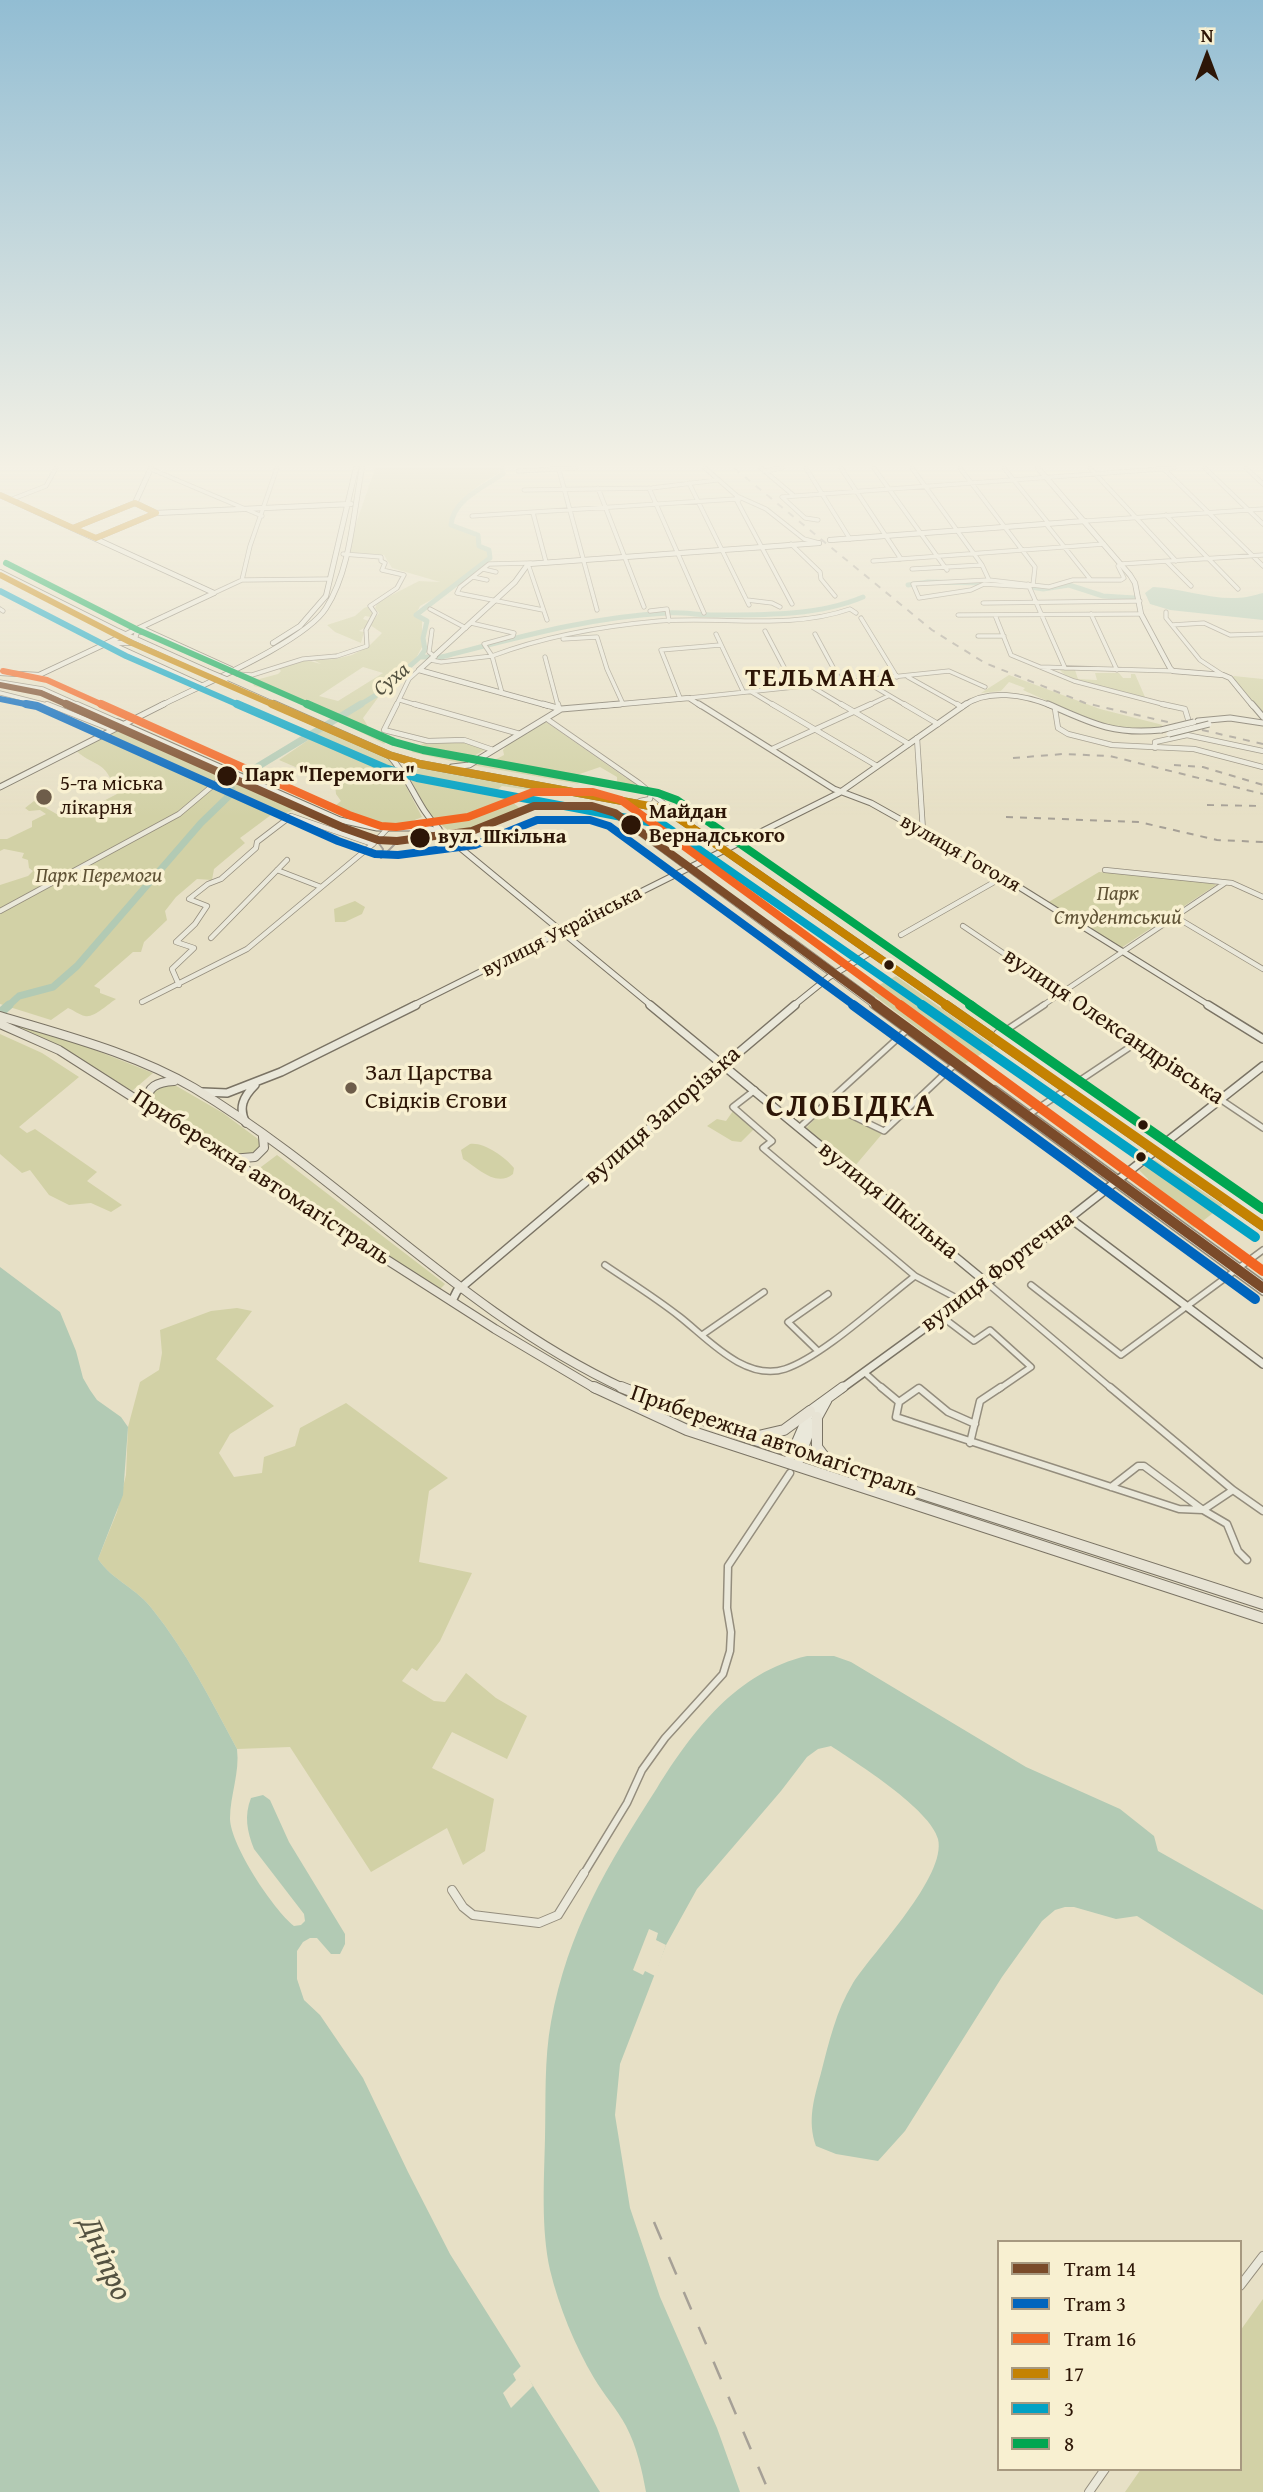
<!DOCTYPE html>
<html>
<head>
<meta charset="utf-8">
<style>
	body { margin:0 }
	#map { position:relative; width:1263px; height:2492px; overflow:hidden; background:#e7e0c6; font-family:"Gentium Book Plus",serif }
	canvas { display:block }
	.legend { position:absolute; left:997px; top:2240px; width:245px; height:231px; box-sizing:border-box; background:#f8f0d1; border:2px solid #a79980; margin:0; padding:9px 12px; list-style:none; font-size:21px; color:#2d1607 }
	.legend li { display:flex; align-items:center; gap:14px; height:35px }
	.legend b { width:35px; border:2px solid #a79980 }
	.north { position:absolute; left:1172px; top:21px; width:70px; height:70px; -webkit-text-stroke:5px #f8f0d1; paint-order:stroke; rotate:0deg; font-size:19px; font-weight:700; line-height:28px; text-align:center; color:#2d1607 }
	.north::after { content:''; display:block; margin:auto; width:24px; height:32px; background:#2d1607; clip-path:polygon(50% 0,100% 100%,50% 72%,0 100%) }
</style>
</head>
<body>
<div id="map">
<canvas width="1263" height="2492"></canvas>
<ul class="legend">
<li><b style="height:9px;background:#7a4b2a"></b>Tram 14</li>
<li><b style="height:9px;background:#0065bd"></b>Tram 3</li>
<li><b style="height:9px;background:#f26522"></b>Tram 16</li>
<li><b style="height:9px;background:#c48202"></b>17</li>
<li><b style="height:9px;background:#02a2c4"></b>3</li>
<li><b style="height:9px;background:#00a651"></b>8</li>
</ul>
<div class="north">N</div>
</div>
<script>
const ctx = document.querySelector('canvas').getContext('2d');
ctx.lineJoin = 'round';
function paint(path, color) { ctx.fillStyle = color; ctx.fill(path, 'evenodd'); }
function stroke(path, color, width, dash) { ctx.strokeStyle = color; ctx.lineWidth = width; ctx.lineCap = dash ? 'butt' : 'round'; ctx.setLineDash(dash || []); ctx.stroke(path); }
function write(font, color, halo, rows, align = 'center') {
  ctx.font = font + ' "Gentium Book Plus",serif'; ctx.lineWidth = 7; ctx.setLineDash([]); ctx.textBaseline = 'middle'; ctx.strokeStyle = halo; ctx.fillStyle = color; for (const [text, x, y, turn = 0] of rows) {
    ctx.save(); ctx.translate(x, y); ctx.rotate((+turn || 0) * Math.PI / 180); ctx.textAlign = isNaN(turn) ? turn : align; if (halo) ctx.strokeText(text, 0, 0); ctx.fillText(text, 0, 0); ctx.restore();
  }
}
paint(new Path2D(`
	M375,468H499V473C480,484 452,502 449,525L475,534L478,546L487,551L488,558L449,590L420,606L415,616L422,621V647L414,662L394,676L363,718L373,735L387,741L384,744L287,695L254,686L252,681L278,674L281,671L278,668L306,660L321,664L313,660L335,659L352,655L369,646L382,633L370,625L379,613L375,608L378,602L419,581L440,582L392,568L384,555L346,553ZM363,667L383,673L338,701L319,696Z
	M370,606L374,613L371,617L365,616L363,619L369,621L366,627L359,631L364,632L361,643L335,632L327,625L355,616L364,608Z
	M1059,669L1075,670L1078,679L1097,680L1095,673H1119L1123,678H1131V674H1135L1145,697L1141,698C1119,693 1073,687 1059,669Z
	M1009,675L1100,709L1163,725L1156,729L1104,727L1023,690L1025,688L1009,682L1001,691L981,693Z
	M1234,676L1263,679V715L1231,678Z
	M546,722L626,778L638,783L625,788L617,781V777L600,767L568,778L579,784L472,765L482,759L489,763L504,755L503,750L510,742Z
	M120,728L297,808L285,814L275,812L240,838L245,843L214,869L212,880L197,879L176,897L165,911L167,920L144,942L141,952H133L94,986L100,989V993L116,999C108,1004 94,1018 85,1016C79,1015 74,1010 68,1008L51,1020L0,1004V885L28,876L33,871L29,868L28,860L22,858L24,853L4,849L0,851V839H7L32,827V821L46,814L40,810L29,811L25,808L34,801L60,816L70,818L117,794C104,758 99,770 75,750Z
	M323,730L393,761L422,817L400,826L351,819L330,810L341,801L336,794L335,784L279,760Z
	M463,742L487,749L460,763L411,752L424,743Z
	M420,768L536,788V791L502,786L497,790L521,809L471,829L449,831L430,816L408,775Z
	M1099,872L1206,880L1216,885L1121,948L1047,903Z
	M355,901L365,907L362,914L345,922H335L334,909Z
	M896,976L994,1046L965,1064L868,991Z
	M0,1019L90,1048L153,1073L132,1091L65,1049Z
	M0,1034L42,1053L79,1077L19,1127L27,1133L35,1129L97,1172L87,1181L122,1205L111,1212L91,1203L69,1205L49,1195L30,1170L22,1173L0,1154Z
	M173,1084L223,1113L258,1139L260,1145C254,1156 246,1157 234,1157L150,1102L154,1087Z
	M828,1106L882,1134L854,1167L806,1128Z
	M733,1111L755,1128L741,1142L732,1141L707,1126L717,1119L726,1121Z
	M470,1144C484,1142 505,1157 514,1168L513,1174C496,1188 478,1168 463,1159L461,1150Z
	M277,1155L445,1284L440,1289L257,1170Z
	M1155,1160L1223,1205L1194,1228L1151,1195L1148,1179L1139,1170Z
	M237,1308L252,1311L216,1359L274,1406L230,1434L219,1453L234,1477L262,1473L264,1457L295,1446L300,1428L346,1403L448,1478L429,1491L419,1562L472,1573L440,1641L417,1671L412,1668L402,1681L434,1701L445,1702L466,1673L496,1698L527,1716L507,1759L452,1732L432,1768L494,1799L485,1851L463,1865L447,1828L371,1872L290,1747L237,1749C212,1702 186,1651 153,1610C138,1589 112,1580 98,1559L117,1512L126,1475L128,1427L140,1382L159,1370L162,1353L160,1330L211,1311Z
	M1263,2299V2492H1125L1141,2469H1240V2331Z`), '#d2d1a6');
paint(new Path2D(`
	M1153,587C1181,588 1208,599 1236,598C1246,598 1254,595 1263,593V620L1170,610L1150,604L1145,593Z
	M0,1267L60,1312L76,1351L83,1378L90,1390L97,1400L121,1417L128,1427L123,1495L98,1559C112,1580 138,1589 153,1610C186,1651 212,1702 237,1749C240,1773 230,1795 230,1819C231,1846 273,1909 294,1926L301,1925L305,1921L304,1914L254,1849C247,1831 244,1816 251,1798L263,1795L270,1800L289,1842L345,1934V1944L340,1954H331L317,1938H310L303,1942L297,1951V1979L304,2000L320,2015L363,2078L408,2172L450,2254L600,2492H0Z
	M807,1656H834L851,1662L1026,1767L1120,1809L1154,1836L1158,1851L1263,1910V1995L1137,1916L1116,1919L1074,1907H1065L1055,1910L1042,1921L1002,1977L905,2131L878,2161L836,2154L816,2146C807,2121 814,2098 821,2073C829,2042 836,2011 853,1983C873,1952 947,1876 938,1839C931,1810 857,1763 831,1746L818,1749L807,1757L781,1791L697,1889L666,1945L620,2064L615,2115L630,2208L660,2297L717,2428L740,2492H646C642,2470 637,2447 626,2426C617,2409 604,2395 594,2378C575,2346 559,2307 550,2270C541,2228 544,2182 545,2138C546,2100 544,2060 551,2022C568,1930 607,1866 657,1788C693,1730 737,1672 807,1656Z`), '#b2cab4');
paint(new Path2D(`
	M649,1929L658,1933L656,1940L666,1945L655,1976L645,1971L643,1975L633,1970Z
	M522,2365L533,2386L511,2408L503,2393L516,2380L513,2374Z`), '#e7e0c6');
stroke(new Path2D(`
	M908,585L928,582L989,583
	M1020,585L1043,589L1069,585L1103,596L1135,598
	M420,657L425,650L423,638L427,621L416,615L490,558L489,550L479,546L478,535L451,525C453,500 485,486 503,474L502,468
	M358,706L381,692L420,657H441C516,638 589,617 667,613C683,612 699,615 715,615C764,615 818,616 863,597`), '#b2cab4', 5);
stroke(new Path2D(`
	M8,1006L19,996L53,987L77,966L201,823L233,792L229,784L361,704`), '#b2cab4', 7);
stroke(new Path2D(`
	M0,1013L9,1005`), '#b2cab4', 9);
const streetFar4 = new Path2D(`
	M705,468L737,496L766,509L804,539L819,543
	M761,468L793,495
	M806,468L850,539
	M841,468L901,559
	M874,468L947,570
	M912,468L982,565L989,580
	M960,468L1035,567L1033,585
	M1004,468L1049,524
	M1090,468L1176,561
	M1163,468L1263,566
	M1205,468L1263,524
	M1246,468L1263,484
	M151,469L262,516
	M559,470L597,610
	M518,471L576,468
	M764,471L782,468
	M689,483L749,605
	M598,488L644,607
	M649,488L704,613
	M524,490L652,488L717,480
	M10,500L46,486L56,468
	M739,500L736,499L792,604
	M533,513L546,562
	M1166,515L1238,589
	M472,516L736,499L737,496
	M818,520L805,518L782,497L1174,468
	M1086,521L1263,509
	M1046,524L1090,579
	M791,544L820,572L821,579L835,596
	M873,561L1104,544
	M1167,562L1191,586
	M531,563L489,564L460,587L457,593L543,610
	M528,564L547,620
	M483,569L496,572
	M912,569L982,565
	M473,577L487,580
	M242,580L250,546L277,468
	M1028,584L1065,668
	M1030,587L984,584L971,590L919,598L913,584L989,580L1049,587L1073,580H1121L1124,578L1118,566L1121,564L1263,555
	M214,593L242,580L330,579
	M747,600L772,603L780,607
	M983,603L1140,601
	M0,609L3,611
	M430,609L466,628
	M650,611L667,609L669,621
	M1166,612V618L1200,660L1223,675
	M1091,614L1117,670
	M958,615L1141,614
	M995,615L1011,655L1074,681L1170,706
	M861,618L897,677
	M471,623L514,633L513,636L484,644L492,656C545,636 603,626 659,621C722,616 790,630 850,609L856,613
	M1172,625L1204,623L1230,635L1263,634
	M432,630L429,652L435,657
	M765,631L794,686
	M716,634L743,691
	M815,634L841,682
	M978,636H1004
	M563,639L597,637L607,669L623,704
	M545,657L558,706
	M431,660L441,662L492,656L502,693
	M1040,667L1173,671
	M231,669L237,674L252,675L303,659L337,656L367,646L366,630L375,613L370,606L397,588L404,575L382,570L385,563L381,561V557L343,554
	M908,677L960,706
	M863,680L907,706
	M0,682L43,689L81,706
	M809,685L844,706
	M750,691L775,706
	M0,693L51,706
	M680,698L661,650L720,645
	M689,698L949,671L985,687
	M400,700L420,706
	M396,706L409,679L419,670
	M867,706L888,696`);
const streetFar3 = new Path2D(`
	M47,704L108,728
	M77,704L118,722
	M397,704L384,730L428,741L464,740L493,750
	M414,704L520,734
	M558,704L559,708
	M772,704L877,766
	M841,704L909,744
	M904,704L938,724
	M957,704L962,707
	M1162,704L1185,709L1188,719
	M1055,709L1058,728L1068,734L1112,745L1194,749L1263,767
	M547,719L639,783L668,807
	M917,738L923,831
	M1155,748V742L1187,735L1263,751
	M772,749L871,704
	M640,801L650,799L651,793
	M632,827L875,1006
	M277,870L321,887
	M1105,870L1232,883L1263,897
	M0,911L179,814L217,782
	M1174,916L1263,969
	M963,926L1082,1006
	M901,935L1003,877
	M211,938L287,860
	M789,938L872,999
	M179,985L172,969L194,948L176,942L195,924L207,906L189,899L208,884L221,879L256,848L257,842L291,816L373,844
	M142,1002L247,949L373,844L387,829
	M1042,1006L1225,883`);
const streetFar2 = new Path2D(`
	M873,1005L1263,1292
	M1080,1005L1263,1128
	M999,1035L1044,1005
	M995,1089L1263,1284
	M755,1090L733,1107L772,1141L763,1148L915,1276L962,1301
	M828,1104L884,1131L955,1064
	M1028,1115L1136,1043
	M799,1128L908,1029
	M605,1265C630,1282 656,1298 680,1317C707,1338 745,1382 785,1369C822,1357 882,1301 915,1276
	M987,1283L1112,1389
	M1031,1285L1121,1355L1263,1250
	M941,1316L974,1341L990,1330L1031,1367L999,1389
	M702,1335L764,1292
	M818,1351L788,1322L828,1294
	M864,1372L883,1389`);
const streetFar1 = new Path2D(`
	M881,1387L899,1402L896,1417L1179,1509L1203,1510L1144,1466H1138L1111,1487
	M1110,1387L1233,1490L1263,1511
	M899,1402L919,1388L948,1412L975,1424
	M970,1443L980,1401L1001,1387
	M1233,1490L1203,1510L1227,1524L1238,1551L1247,1560
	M583,1875L627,1803L642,1770L665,1738L723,1674L730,1651L731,1632L727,1608L728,1566L790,1473`);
const street = new Path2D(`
	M452,1890L463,1907L473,1915L539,1923L558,1915L584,1873
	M1240,2286L1263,2256
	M1089,2492L1105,2469`);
const secondaryFar3 = new Path2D(`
	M1038,468L1130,575L1135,583L1141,614L1170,668L1173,671L1223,675L1230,678L1253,706
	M0,495L214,593
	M135,503L151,468
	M156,513L351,504
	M73,528L135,503L156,513L96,538
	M830,540L1085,521
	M143,629L231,669
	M109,643L201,685
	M273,643L300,626L326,596L356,468
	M419,670L515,582L528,564L819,543
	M419,670L549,706
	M0,673L39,675L214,593
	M160,706C199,686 305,642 326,608C351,569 353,513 362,468
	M599,706L689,698L701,706
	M963,706C988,688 1025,695 1052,706`);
const secondaryFar2 = new Path2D(`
	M543,704L561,709
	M699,704L834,789L871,803L1003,877L1210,1006
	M1048,704C1091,723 1113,735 1161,730
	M1252,704L1263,717
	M1198,721L1230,718L1263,723
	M118,722L340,820L377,828H427L441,832L652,1006
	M389,755C410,778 417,807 439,829
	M452,767L469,765L561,709L620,704
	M0,787L164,704
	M412,1006L839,793L966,704
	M793,1006L829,977L871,952`);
const secondaryFar1 = new Path2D(`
	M650,1005L987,1283
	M1208,1005L1263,1039
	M203,1092L227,1093L281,1072L416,1005
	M246,1123C238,1108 243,1097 255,1085
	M1071,1219L1263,1364
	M452,1301L457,1291L795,1005
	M841,1389L987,1283L1263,1066`);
const secondary = new Path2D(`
	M788,1462L810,1411L843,1387
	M797,1465L809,1433L827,1400`);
const primaryFar3 = new Path2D(`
	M0,572L116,630L207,671
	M135,638L137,632H147
	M109,643H132
	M222,681L278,706`);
const primaryFar2 = new Path2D(`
	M274,704L389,755L420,764L655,807L671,813L948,1006`);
const primaryFar1 = new Path2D(`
	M946,1005L1263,1226
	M0,1016C66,1036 134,1053 194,1088C345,1179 463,1314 625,1389
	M0,1024L59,1050L495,1329L596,1389
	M998,1034L1263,1218
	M147,1104C146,1086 158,1082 174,1081
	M231,1159L255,1157L264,1148L263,1137`);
const primary = new Path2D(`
	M594,1387L687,1430L1263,1618
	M621,1387L749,1438L1263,1604
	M817,1417V1447L829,1463
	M754,1437L784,1430L810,1411`);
stroke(streetFar4, '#948d7d', 5);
stroke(streetFar3, '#948d7d', 6);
stroke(streetFar2, '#948d7d', 8);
stroke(streetFar1, '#948d7d', 9);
stroke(street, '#948d7d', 10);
stroke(secondaryFar3, '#7a7364', 6);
stroke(secondaryFar2, '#7a7364', 7);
stroke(secondaryFar1, '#7a7364', 10);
stroke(secondary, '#7a7364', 11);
stroke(primaryFar3, '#7a7364', 6);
stroke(primaryFar2, '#7a7364', 8);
stroke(primaryFar1, '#7a7364', 10);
stroke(primary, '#7a7364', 12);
stroke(streetFar4, '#eae8da', 3.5);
stroke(streetFar3, '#eae8da', 4.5);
stroke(streetFar2, '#eae8da', 5);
stroke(streetFar1, '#eae8da', 6);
stroke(street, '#eae8da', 8);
stroke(secondaryFar3, '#eae8da', 4.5);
stroke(secondaryFar2, '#eae8da', 5);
stroke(secondaryFar1, '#eae8da', 7);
stroke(secondary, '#eae8da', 9);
stroke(primaryFar3, '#e7e3d4', 4.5);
stroke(primaryFar2, '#e7e3d4', 6);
stroke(primaryFar1, '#e7e3d4', 8);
stroke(primary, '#e7e3d4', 10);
stroke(new Path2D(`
	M352,831L377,841L383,849L381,858
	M381,858L395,844L413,838`), '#a6a096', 2);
stroke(new Path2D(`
	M734,468L932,630L985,663L1085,703L1263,744
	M1013,758L1063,754L1110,756L1263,794
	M1174,765L1203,767L1263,785
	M1207,805L1263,806
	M1006,817L1139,822L1217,840L1263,842`), '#a6a096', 2, [7, 7]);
stroke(new Path2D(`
	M654,2222L769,2492`), '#a6a096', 2.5, [19, 19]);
const secondaryBridge = new Path2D(`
	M1161,730L1194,722
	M1169,734L1209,724`);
const primaryBridge = new Path2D(`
	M207,671L226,679`);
stroke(secondaryBridge, '#7a7364', 7, []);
stroke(primaryBridge, '#7a7364', 6, []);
stroke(secondaryBridge, '#eae8da', 5);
stroke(primaryBridge, '#e7e3d4', 4.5);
stroke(new Path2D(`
	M0,495L73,528
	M135,503L156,513L96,538L73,528Z
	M0,575L132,643L276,706`), '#c48202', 6);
stroke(new Path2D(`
	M272,704L389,755L420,764L655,807L671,813L948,1006`), '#c48202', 8);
stroke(new Path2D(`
	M946,1005L1263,1226`), '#c48202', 10);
stroke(new Path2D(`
	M0,591L126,656L241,706`), '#02a2c4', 6);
stroke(new Path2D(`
	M237,704L385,768L417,778L664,825L924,1006`), '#02a2c4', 8);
stroke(new Path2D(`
	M922,1005L1255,1237`), '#02a2c4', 10);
stroke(new Path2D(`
	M6,563L138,630L311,706`), '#00a651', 6);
stroke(new Path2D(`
	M307,704L394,742L423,750L658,793L677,800L973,1006`), '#00a651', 8);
stroke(new Path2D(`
	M970,1005L1263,1209`), '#00a651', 10);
stroke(new Path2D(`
	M0,685L41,693L70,706`), '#7a4b2a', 6);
stroke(new Path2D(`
	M66,704L344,828L378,840L397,841L472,831L534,806H592L615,813L879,1006`), '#7a4b2a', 8);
stroke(new Path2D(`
	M876,1005L1263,1288`), '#7a4b2a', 10);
stroke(new Path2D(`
	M0,699L35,706`), '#0065bd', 6);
stroke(new Path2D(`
	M26,704L37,706L338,841L375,854L398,855L475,845L537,820H590L609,826L855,1006`), '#0065bd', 8);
stroke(new Path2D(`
	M853,1005L1255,1299`), '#0065bd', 10);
stroke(new Path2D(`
	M3,671L47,680L105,706`), '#f26522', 6);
stroke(new Path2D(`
	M101,704L349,815L381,826L396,827L468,817L533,792H593L621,800L902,1006`), '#f26522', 8);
stroke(new Path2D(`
	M900,1005L1263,1271`), '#f26522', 10);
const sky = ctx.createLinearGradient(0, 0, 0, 817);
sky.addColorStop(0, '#92bdd3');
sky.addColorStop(0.57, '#f4f1e5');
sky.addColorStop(1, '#f4f1e500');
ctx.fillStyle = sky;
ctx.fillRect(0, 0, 1263, 817);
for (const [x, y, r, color] of [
	[227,776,11,"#2d1607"],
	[44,797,9,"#6e5d4a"],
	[631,825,11,"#2d1607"],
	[420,838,11,"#2d1607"],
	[889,965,6,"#2d1607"],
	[351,1088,7,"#6e5d4a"],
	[1143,1125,6,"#2d1607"],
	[1141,1157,6,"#2d1607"]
]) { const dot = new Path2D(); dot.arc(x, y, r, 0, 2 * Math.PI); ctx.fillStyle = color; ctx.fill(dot); stroke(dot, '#f8f0d1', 2.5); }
write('italic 21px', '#545241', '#f8f0d1', [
	["Суха",392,680,-40]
]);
write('bold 21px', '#2d1607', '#f8f0d1', [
	["Парк \"Перемоги\"",245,776],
	["Майдан",649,813],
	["Вернадського",649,837],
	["вул. Шкільна",438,838]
], 'left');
write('21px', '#2d1607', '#f8f0d1', [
	["5-та міська",60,785],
	["лікарня",60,809]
], 'left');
write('21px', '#2d1607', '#f8f0d1', [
	["вулиця Гоголя",960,854,30],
	["вулиця Українська",562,932,-27]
]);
write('italic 21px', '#605336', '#f8f0d1', [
	["Парк Перемоги",99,877],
	["Парк",1118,895],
	["Студентський",1118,919]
]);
write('24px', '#2d1607', '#f8f0d1', [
	["вулиця Олександрівська",1113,1027,34],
	["вулиця Запорізька",663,1116,-41],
	["Прибережна автомагістраль",261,1178,33],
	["вулиця Шкільна",888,1201,39],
	["вулиця Фортечна",998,1272,-37],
	["Прибережна автомагістраль",774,1442,19]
]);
write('24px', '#2d1607', '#f8f0d1', [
	["Зал Царства",365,1074],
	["Свідків Єгови",365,1102]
], 'left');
ctx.letterSpacing = '2px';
write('bold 26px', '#2d1607', '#f8f0d1', [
	["ТЕЛЬМАНА",821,679]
]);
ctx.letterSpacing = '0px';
ctx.letterSpacing = '2px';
write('bold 32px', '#2d1607', '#f8f0d1', [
	["СЛОБІДКА",851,1108]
]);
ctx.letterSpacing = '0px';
write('italic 32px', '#545241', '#f8f0d1', [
	["Дніпро",104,2259,66]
]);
</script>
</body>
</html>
